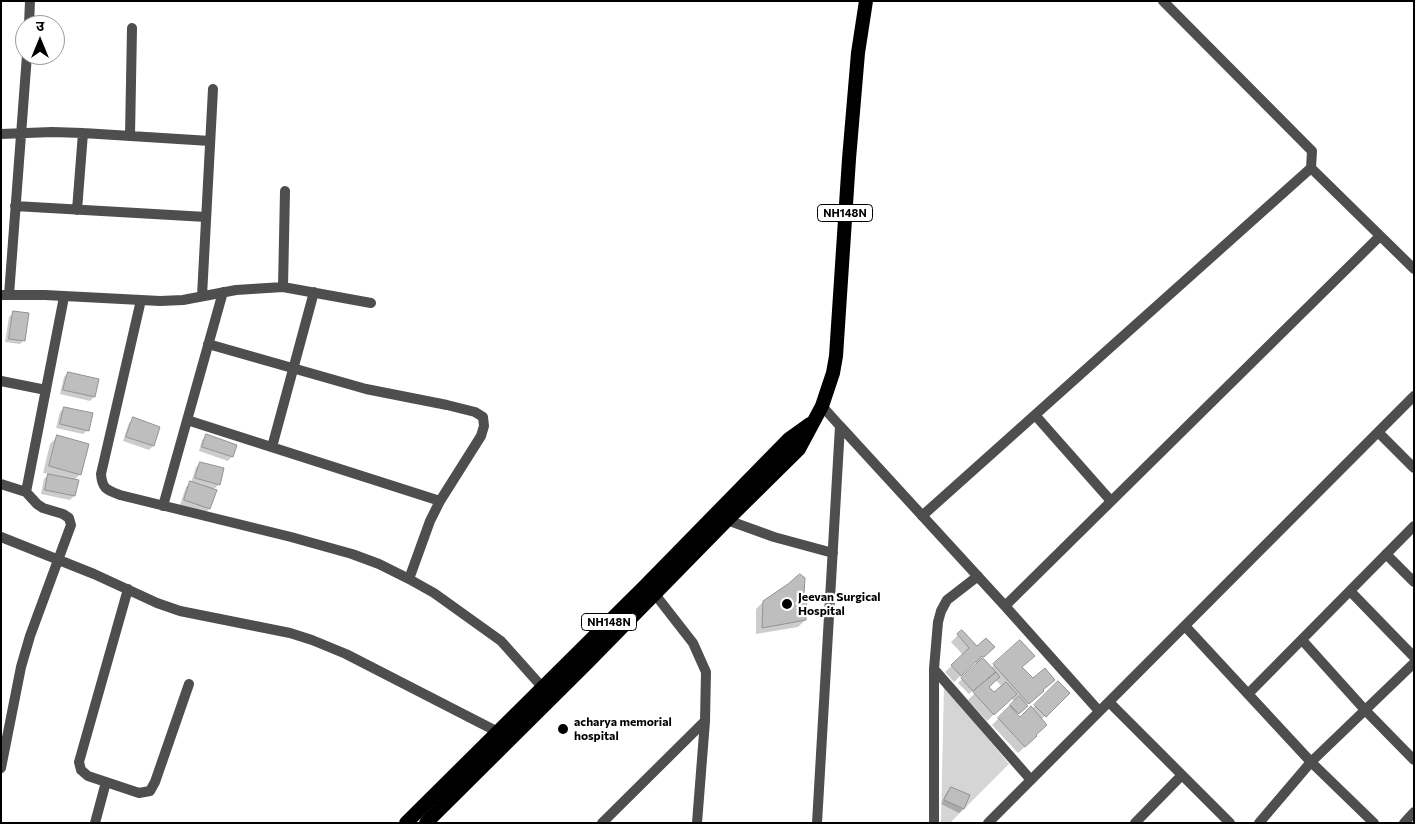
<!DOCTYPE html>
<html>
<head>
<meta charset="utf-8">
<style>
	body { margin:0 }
	#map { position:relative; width:1415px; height:824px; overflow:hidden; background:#fff; font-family:Commissioner,"Noto Sans Devanagari",sans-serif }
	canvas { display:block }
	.frame { position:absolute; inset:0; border:2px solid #000; pointer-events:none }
	.north { position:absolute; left:15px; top:15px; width:50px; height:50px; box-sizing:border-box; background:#fff; border:1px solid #999; border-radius:50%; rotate:0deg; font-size:14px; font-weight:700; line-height:20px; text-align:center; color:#000 }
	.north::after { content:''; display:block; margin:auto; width:18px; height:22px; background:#000; clip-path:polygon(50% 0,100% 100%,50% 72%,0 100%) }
</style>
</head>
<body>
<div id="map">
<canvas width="1415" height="824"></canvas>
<div class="frame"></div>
<div class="north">उ</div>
</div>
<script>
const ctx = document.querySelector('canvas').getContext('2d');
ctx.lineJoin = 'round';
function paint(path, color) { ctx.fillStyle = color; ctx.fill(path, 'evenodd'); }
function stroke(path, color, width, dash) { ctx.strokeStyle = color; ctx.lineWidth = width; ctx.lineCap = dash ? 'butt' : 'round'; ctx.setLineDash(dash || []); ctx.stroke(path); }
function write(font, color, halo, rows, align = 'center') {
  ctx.font = font + ' Commissioner,sans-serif'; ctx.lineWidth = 4.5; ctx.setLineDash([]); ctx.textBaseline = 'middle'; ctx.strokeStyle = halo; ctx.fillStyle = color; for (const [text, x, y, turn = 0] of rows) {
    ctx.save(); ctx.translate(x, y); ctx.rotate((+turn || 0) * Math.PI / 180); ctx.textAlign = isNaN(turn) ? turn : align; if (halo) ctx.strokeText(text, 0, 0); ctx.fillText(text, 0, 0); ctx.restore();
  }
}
paint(new Path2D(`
	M944,685L1009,764L950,823H941Z`), '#d5d5d5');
paint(new Path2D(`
	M13,313L24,340L20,344L5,342L9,317Z
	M68,373L94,397L90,401L60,394L64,377Z
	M64,408L88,430L83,434L56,428L60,412Z
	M133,419L153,446L149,450L123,441L129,423Z
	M207,436L232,456L228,461L199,451L202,440Z
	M57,437L80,474L74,480V496L70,500L41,494L44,479L49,474L43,473L50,444Z
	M200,463L219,484L213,490L209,509L205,513L180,505L186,487L190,483H191L196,467Z
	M789,585L803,595L805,620L798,627L756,634V609L763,602Z
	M962,631L977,648L993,647L981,658L991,668L1020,641L1021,667L1042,690L1016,715L1019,719L1032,709L1058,683L1068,693L1042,719L1035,735L1029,743L1018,753L992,725L1015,702L1011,698L987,721L968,700L986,682L985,680L969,694L958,683L977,664L975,662L954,682L945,672L963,655L951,642ZM996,680L1002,687L994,694L988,688Z
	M951,788L963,809L959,813L941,804L947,792Z`), '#0003');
const building = new Path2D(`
	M13,311L29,313L25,341L9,339Z
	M68,372L99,379L95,397L63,390Z
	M64,407L93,413L89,431L60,424Z
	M133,417L160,427L154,446L126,437Z
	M206,434L237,445L233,457L202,447Z
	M57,435L89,444L81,475L49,466Z
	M200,462L224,468L220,485L195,478Z
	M48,474L79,480L75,496L45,490Z
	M190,481L217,490L210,509L184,500Z
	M800,574L805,578L804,594H807L806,620L762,628L763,601L788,584Z
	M962,630L977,646L986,638L995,647L984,657L982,656L961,676L951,665L969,648L957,634Z
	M1020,640L1035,656L1022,667L1033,678L1045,668L1055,680L1043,690L1044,691L1029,704L993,664Z
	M983,658L996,672L973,691L961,678Z
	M996,672L1000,677L989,687L994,692L1006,682L1017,694L994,715L973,692Z
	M1058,681L1070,693L1046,717L1034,705Z
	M1019,696L1028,706L1019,714L1010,705Z
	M1010,706L1020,717L1031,706L1047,725L1036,735L1037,736L1025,747L998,718Z
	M951,787L970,795L964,809L944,800Z`);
paint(building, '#bebebe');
stroke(building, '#929292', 1);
stroke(new Path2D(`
	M29,25L30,1
	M1,134L52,132L83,133L210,141
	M130,136L132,28
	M1311,168L1414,269
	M15,206L206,217
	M77,210L83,133
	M283,287L285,191
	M1,295H45L160,301L183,300L236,290L283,287L371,303
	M9,295L27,55
	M202,296L213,89
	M141,300L101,474C102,489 107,490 120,495L291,537L352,554L379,564L409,579L434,593L501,641L543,688
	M208,344L366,389L447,405L475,412L483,417L484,426L481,436L440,501L430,521L409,579
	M1,381L46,390
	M1035,415L1111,501
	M187,420L440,501
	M840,426L1005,606L1099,711
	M1378,432L1414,468
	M272,447L314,292
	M1,484L26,492L37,504L43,508L63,514L69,518L71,525L30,636L21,667L1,768
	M26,492L64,297
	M163,506L223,292
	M922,516L1311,168L1312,151L1163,1
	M727,520L774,537L833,553
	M1,537L94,574L157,603L180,611L290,633L312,640L346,654L498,732
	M1386,554L1414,582
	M128,589L79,762L81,770L88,776L139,793L150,791L155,782L189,684
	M1350,591L1414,657
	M654,593L693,643L706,672L705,721L697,823
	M1005,606L1380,236
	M1185,626L1311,762L1374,823
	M1302,640L1365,710L1414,760
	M934,669L1031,780
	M1248,694L1414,526
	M1109,702L1230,823
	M95,823L106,782
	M602,823L705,721
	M817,823L840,426L822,406
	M934,823V669L938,622L941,611L947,600L978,576
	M988,823L1414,396
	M1135,823L1182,775
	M1259,823L1311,762L1414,663
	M1404,823L1414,812`), '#4e4e4e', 10);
stroke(new Path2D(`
	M406,823L645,586L789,439L810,424
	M426,823L588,662L727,520L799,449L822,406L833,373L836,356L849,159L858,53L866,1`), '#000', 14);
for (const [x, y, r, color] of [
	[787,604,6,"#000"],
	[563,729,6,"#000"]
]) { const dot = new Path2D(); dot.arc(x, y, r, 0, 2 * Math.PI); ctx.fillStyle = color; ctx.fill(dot); stroke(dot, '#fff', 2); }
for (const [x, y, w] of [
	[845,213,55],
	[609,622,55]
]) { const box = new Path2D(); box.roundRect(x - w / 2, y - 8.5, w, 17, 4); ctx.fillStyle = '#fff'; ctx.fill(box); stroke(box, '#000', 1); }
write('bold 11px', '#000', null, [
	["NH148N",845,213],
	["NH148N",609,622]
]);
write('bold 12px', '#000', '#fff', [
	["Jeevan Surgical",798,597],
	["Hospital",798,611],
	["acharya memorial",574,722],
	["hospital",574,736]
], 'left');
</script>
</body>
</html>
